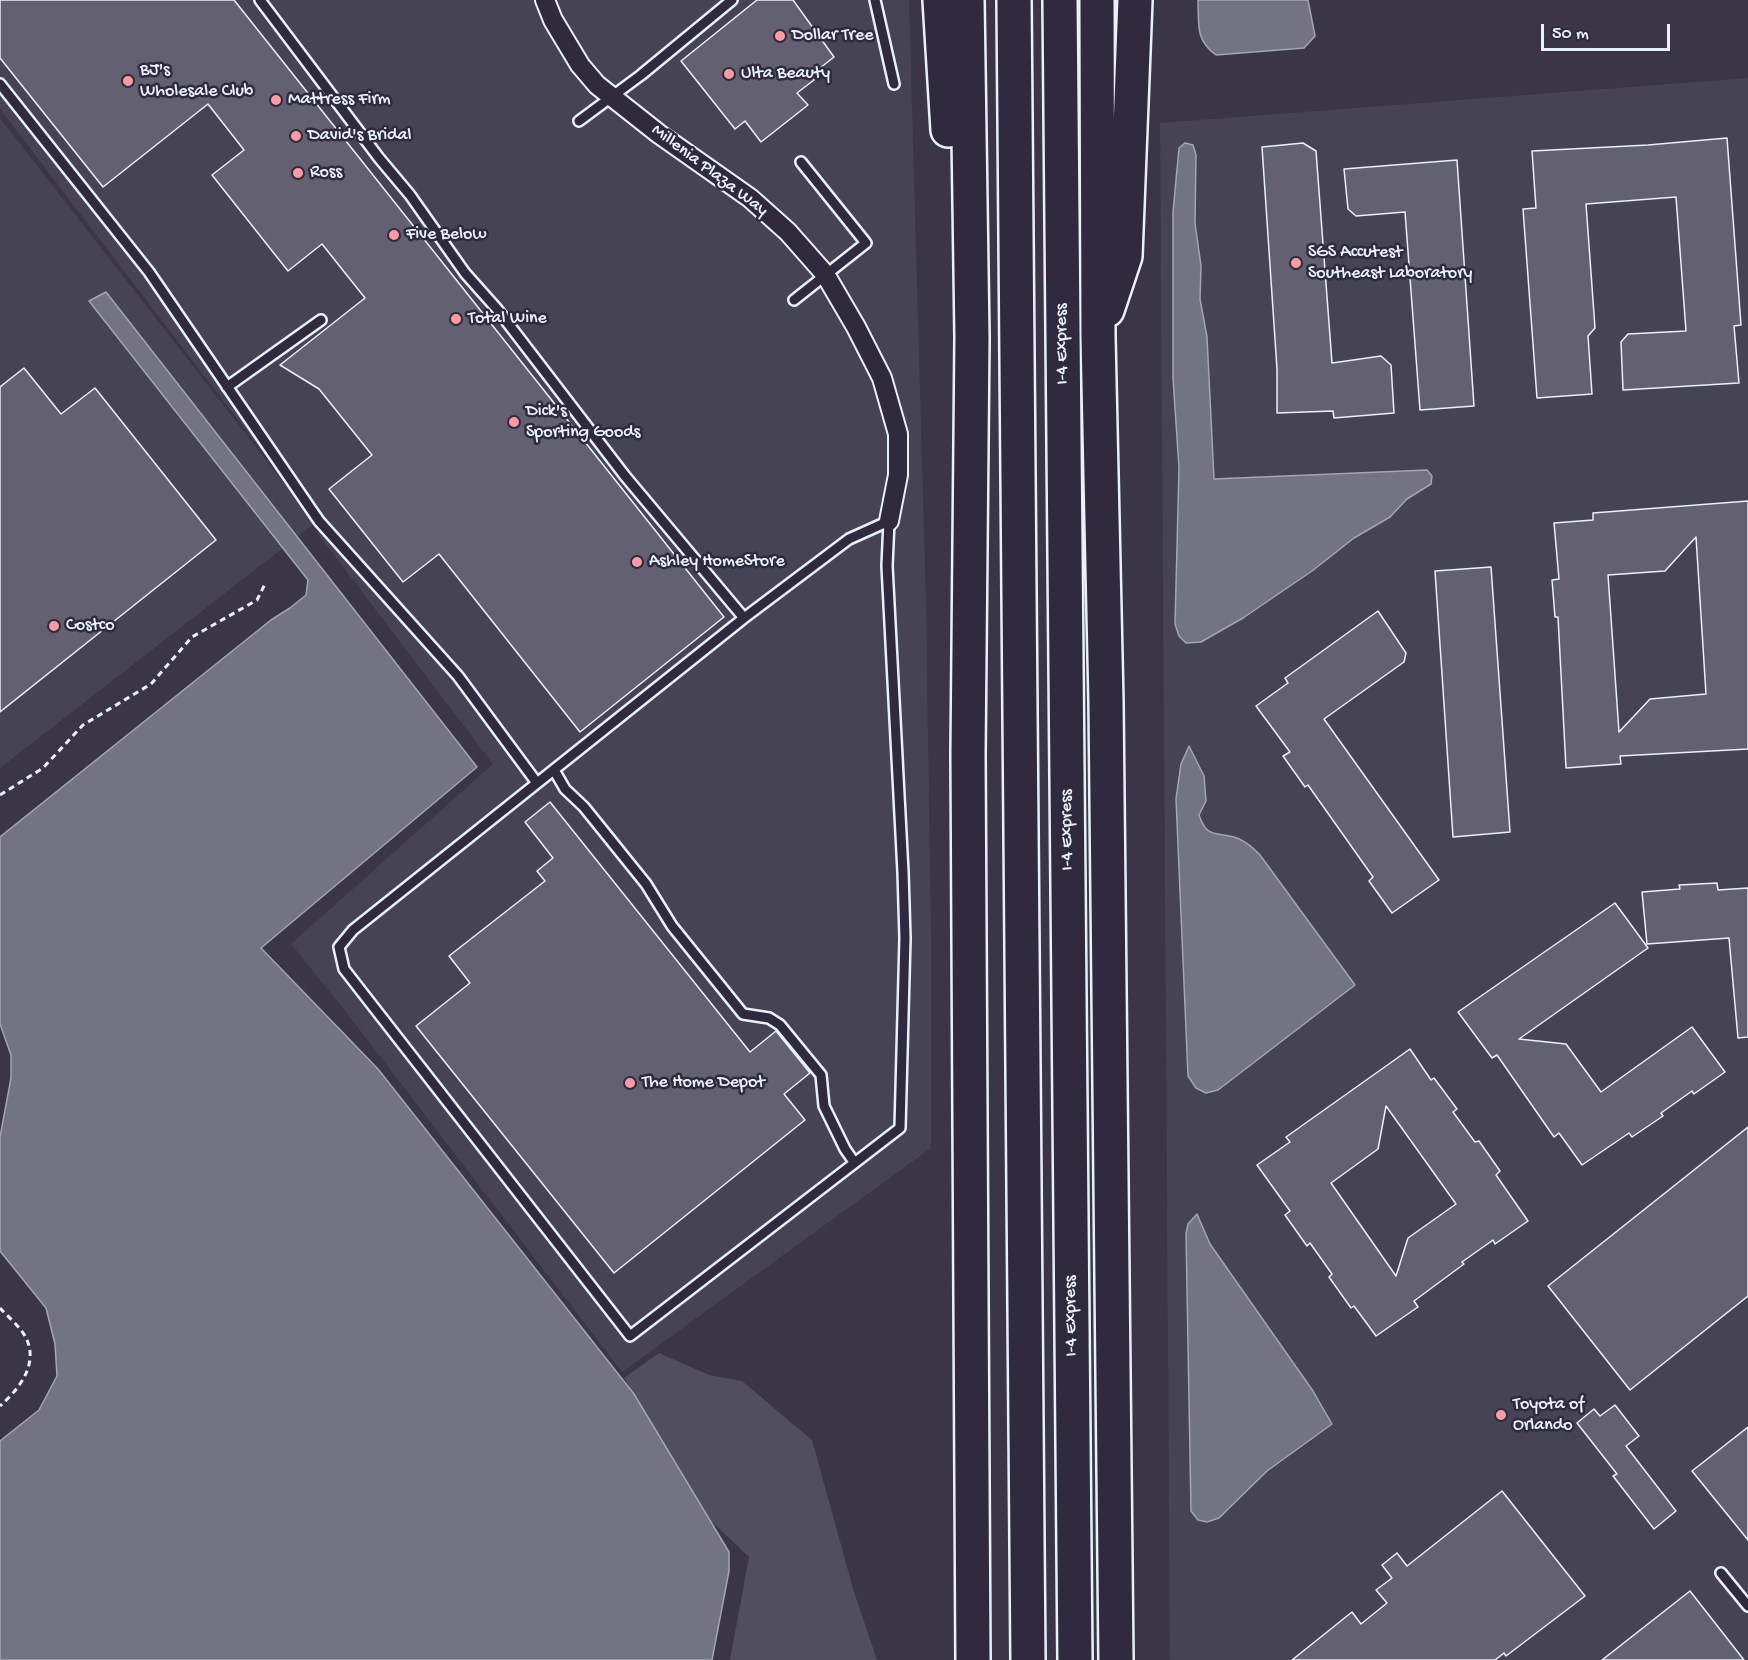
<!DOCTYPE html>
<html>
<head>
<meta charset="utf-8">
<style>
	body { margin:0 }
	#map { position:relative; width:1748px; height:1660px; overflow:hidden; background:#3a3648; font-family:"Gochi Hand",sans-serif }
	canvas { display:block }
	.scale { position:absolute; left:1541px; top:24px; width:129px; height:27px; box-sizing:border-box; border:3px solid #e8f1f8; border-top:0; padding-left:8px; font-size:18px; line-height:21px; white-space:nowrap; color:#e8f1f8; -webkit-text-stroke:4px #2f2a3d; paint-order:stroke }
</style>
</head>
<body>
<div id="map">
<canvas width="1748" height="1660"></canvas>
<div class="scale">50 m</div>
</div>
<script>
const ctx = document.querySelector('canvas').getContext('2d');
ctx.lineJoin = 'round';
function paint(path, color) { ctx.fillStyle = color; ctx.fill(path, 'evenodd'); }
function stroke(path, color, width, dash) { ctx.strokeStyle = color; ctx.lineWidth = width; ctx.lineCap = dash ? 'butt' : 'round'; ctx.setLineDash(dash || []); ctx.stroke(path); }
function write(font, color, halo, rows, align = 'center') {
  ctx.font = font + ' "Gochi Hand",sans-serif'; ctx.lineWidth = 5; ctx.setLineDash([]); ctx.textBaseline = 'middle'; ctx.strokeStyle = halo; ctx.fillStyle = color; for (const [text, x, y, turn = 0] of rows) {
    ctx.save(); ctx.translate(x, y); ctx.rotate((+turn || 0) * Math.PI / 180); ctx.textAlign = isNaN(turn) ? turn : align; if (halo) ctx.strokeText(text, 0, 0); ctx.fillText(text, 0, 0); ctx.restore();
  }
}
paint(new Path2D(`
	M0,0H909L926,603L931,933V1148L622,1372L343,1008L291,944L493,764L318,534L317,523L0,109Z
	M1748,78V1660H1170L1160,123Z
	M0,118L315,523L0,768Z`), '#464354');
paint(new Path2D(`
	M659,1353L709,1375L742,1381L812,1440L854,1592L877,1660H730L749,1557L710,1520L624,1378Z`), '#504e5f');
const water = new Path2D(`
	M1198,0H1308L1315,36L1304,48L1216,55C1195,40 1199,24 1198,0Z
	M1185,143L1193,145L1196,155L1195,223L1201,266L1200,299L1207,337L1214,479L1427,470L1432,476L1431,484L1407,499L1390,517L1354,538L1312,571L1243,618L1201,642L1186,643L1179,636L1175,624L1179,468L1173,378V212L1179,148Z
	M106,292L477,767L261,948L378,1069L634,1394L729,1552V1571L712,1660H0V1441L39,1410L57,1376L55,1344L46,1308L0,1251V1137L11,1078V1055L0,1024V837L271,620L290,608L306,595L308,580L89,301Z
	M1189,746L1204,776L1206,801L1199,815C1207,840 1218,831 1237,838C1247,842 1253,848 1260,855L1355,985L1218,1090L1206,1093L1196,1088L1188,1076L1176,799L1181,764Z
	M1197,1214L1210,1244L1313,1391L1332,1424L1267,1471L1219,1518L1207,1522L1198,1520L1191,1511L1186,1234L1188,1224Z`);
paint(water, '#737482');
stroke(water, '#a2a6b1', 1.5);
const building = new Path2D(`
	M0,0H234L724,617L580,732L439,554L403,582L329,489L372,455L319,389L280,365L365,298L322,244L288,271L212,175L244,150L208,104L103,187L0,58Z
	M757,0H793L834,57L810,76L814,80L797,93L808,105L761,142L745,121L735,129L681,61Z
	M1727,138L1741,325L1734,326L1739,383L1623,390L1621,342L1628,334L1686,331L1676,197L1586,204L1595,328L1588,336L1592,394L1537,398L1523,209L1536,208L1532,151L1648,145Z
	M1303,143L1316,151L1332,363L1381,356L1391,365L1394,413L1334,418L1333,411L1277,413V369L1262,147Z
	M1457,160L1474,406L1420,410L1405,212L1356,216L1348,209L1344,169Z
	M24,368L61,414L95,388L216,540L0,712V387Z
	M1748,501V749L1620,756L1621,764L1566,768L1558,617H1555L1552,580L1559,579L1554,523L1593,520V513ZM1696,537L1706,694L1650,699L1619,732L1608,575L1665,571Z
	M1491,567L1510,832L1453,837L1435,571Z
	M1378,611L1406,653L1404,662L1324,719L1439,880L1392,913L1369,881L1373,877L1308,785L1305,787L1283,756L1290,752L1256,706L1288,683L1285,678Z
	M550,802L750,1052L776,1031L810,1073L784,1094L805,1120L614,1273L416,1026L470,983L449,956L545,881L537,871L553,858L525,822Z
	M1717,883L1718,890L1748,888V1037L1738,1038L1729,938L1647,944L1642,892L1680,889L1679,885Z
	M1615,903L1648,948L1519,1039L1566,1044L1601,1092L1692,1027L1725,1072L1694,1094L1692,1091L1661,1113L1663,1116L1632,1137L1629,1133L1582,1165L1559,1133L1554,1137L1497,1055L1492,1058L1458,1012Z
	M1410,1049L1431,1080L1434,1078L1457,1109L1453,1112L1475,1142L1479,1141L1500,1171L1496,1175L1528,1221L1495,1244L1493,1240L1462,1262L1464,1264L1414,1301L1418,1307L1376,1336L1354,1306L1351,1308L1329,1277L1332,1274L1310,1243L1307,1246L1285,1215L1290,1211L1257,1165L1290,1142L1286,1137ZM1386,1106L1456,1204L1408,1238L1396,1276L1331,1183L1378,1149Z
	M1748,1127V1296L1630,1390L1548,1286Z
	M1615,1405L1639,1436L1626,1446L1676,1511L1654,1529L1613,1476L1617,1474L1577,1423L1594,1409L1600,1416Z
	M1748,1427V1540L1692,1471Z
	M1502,1491L1585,1596L1506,1656L1504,1653L1495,1660H1292L1352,1612L1361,1624L1387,1603L1376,1590L1392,1578L1382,1565L1397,1553L1407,1566Z
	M1690,1591L1744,1660H1602Z`);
paint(building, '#636171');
stroke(building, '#e8f1f8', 1.5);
const service = new Path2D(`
	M260,0L379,158L410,195L465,273L497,309L625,476L744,618
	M875,0L894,84
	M0,84L149,272L319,521L458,676L537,783
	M579,121L641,75L732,0
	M794,300L866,243L801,162
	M227,387L321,320
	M889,521L887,566L903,872L905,938L900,1128L630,1336L344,969L339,947L353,930L744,618L849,539Z
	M554,770L565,789L584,807L646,884L672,926L743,1014L769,1018L780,1025L821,1075L824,1106L845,1149L854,1162
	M1721,1573L1748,1606`);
const minor = new Path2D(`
	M545,0L553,20L580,65L597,85L659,134L750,198L788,232L825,274L856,327L882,378L898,434V475L889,521`);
const motorway = new Path2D(`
	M940,0L948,130
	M967,0L972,337L968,754L973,1660
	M1014,0L1028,1660
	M1060,0L1075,1660
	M1097,0L1098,337L1106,702L1116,1660
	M1107,310L1125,256L1135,0`);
stroke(service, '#e8f1f8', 14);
stroke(minor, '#e8f1f8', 22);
stroke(motorway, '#e8f1f8', 38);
stroke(new Path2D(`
	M0,795L43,768L83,725L151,684L192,637L257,600L266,582
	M0,1308C9,1318 22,1328 27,1340C38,1366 18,1390 0,1406`), '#e8f1f8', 3, [6, 4.5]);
stroke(service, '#2f2a3d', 9);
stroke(minor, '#2f2a3d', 18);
stroke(motorway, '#2f2a3d', 33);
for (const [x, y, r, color] of [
	[780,36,6,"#ff9aa2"],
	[729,74,6,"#ff9aa2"],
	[128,81,6,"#ff9aa2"],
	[276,100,6,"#ff9aa2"],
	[296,136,6,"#ff9aa2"],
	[298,173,6,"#ff9aa2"],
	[394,235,6,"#ff9aa2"],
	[1296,263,6,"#ff9aa2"],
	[456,319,6,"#ff9aa2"],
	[514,422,6,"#ff9aa2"],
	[637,562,6,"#ff9aa2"],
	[54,626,6,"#ff9aa2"],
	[630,1083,6,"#ff9aa2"],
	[1501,1415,6,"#ff9aa2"]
]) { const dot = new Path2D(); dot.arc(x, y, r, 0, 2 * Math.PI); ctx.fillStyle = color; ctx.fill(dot); stroke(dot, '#2f2a3d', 2); }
write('18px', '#e8f1f8', '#2f2a3d', [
	["Dollar Tree",792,36],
	["BJ's",140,71],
	["Wholesale Club",140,92],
	["Ulta Beauty",741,74],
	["Mattress Firm",288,100],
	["David's Bridal",308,136],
	["Ross",310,173],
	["Five Below",406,235],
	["SGS Accutest",1308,253],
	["Southeast Laboratory",1308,274],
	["Total Wine",468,319],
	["Dick's",526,412],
	["Sporting Goods",526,433],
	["Ashley HomeStore",649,562],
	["Costco",66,626],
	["The Home Depot",642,1083],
	["Toyota of",1513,1405],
	["Orlando",1513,1426]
], 'left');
write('18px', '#e8f1f8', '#2f2a3d', [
	["Millenia Plaza Way",709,171,37],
	["I-4 Express",1063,344,-91],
	["I-4 Express",1068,830,-91],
	["I-4 Express",1072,1316,-91]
]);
</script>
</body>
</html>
